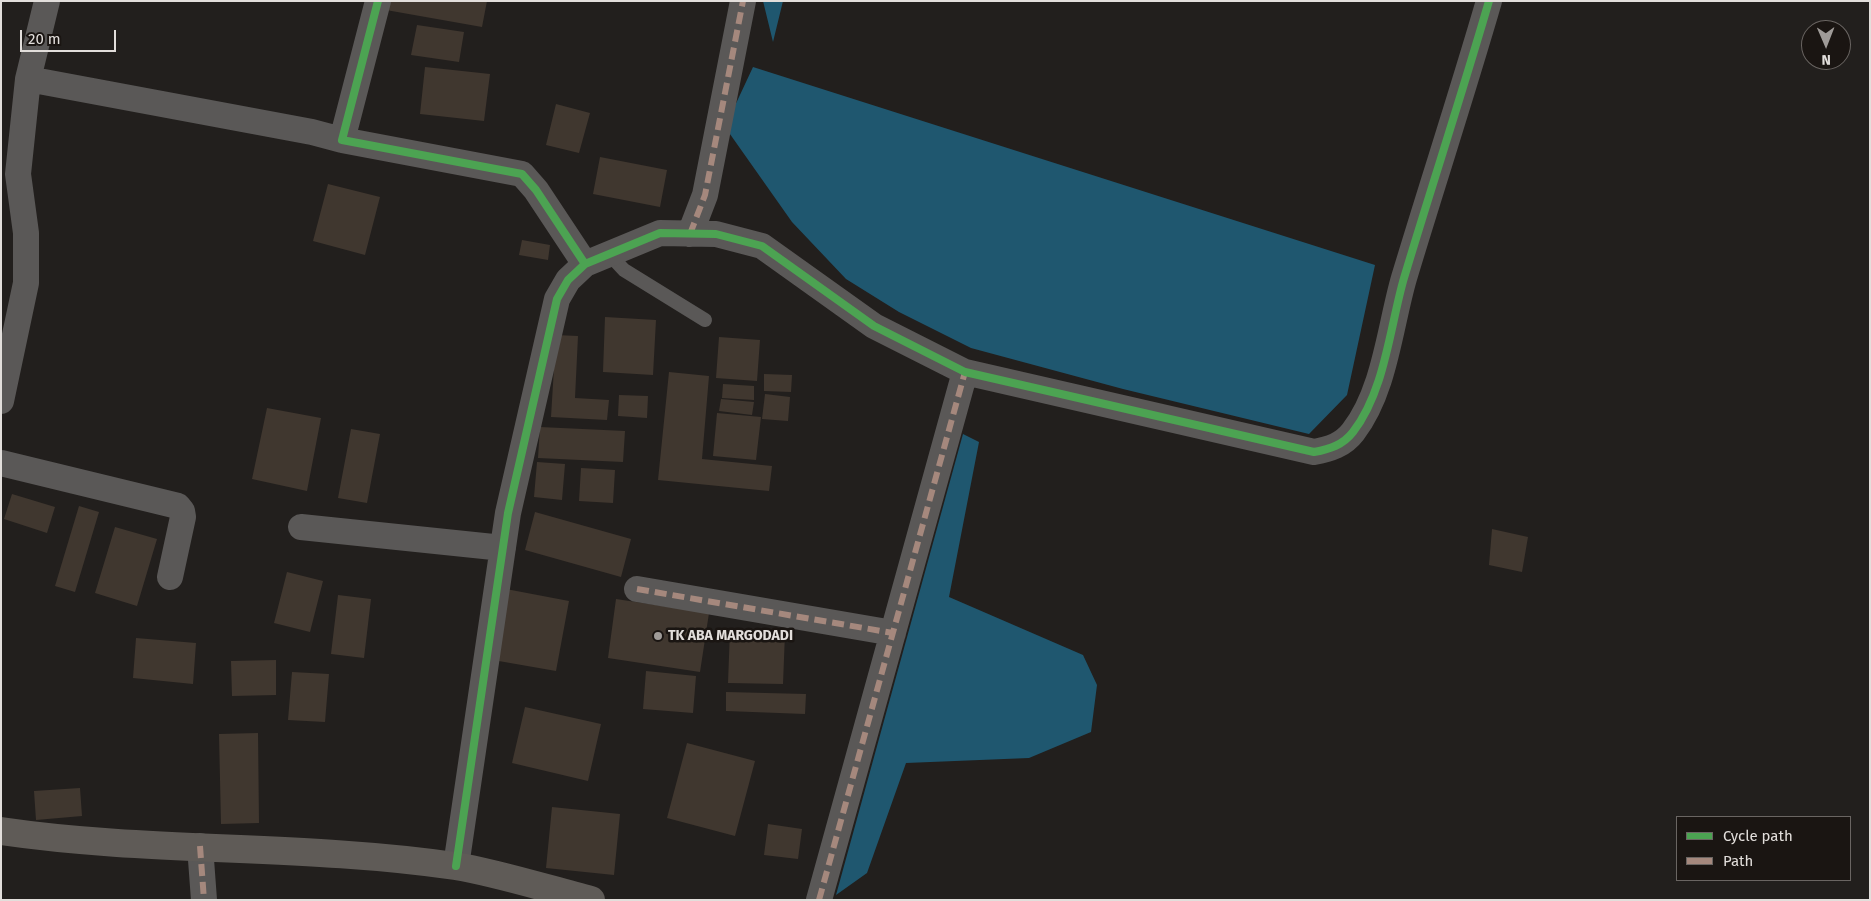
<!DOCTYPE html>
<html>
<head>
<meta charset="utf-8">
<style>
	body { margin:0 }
	#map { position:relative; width:1871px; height:901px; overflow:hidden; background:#221f1d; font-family:"Fira Sans",sans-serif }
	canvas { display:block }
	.frame { position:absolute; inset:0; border:2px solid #e2dedb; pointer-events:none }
	.legend { position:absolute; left:1676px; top:816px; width:175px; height:65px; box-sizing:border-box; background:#1a1512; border:1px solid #6a6562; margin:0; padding:6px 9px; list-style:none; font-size:15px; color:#e2dedb }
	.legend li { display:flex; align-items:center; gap:10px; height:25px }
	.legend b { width:25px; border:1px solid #6a6562 }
	.north { position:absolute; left:1801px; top:20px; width:50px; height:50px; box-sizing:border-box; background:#1a1512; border:1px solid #6a6562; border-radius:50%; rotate:179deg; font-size:14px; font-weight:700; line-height:20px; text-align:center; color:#e2dedb }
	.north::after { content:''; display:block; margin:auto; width:18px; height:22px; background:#9f9b98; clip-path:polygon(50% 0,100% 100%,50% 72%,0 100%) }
	.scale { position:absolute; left:20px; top:30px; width:96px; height:22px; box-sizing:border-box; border:2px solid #e2dedb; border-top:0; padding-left:6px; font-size:15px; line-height:18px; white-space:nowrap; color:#e2dedb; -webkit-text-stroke:4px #1a1512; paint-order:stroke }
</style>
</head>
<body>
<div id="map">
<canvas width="1871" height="901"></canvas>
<div class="frame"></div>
<ul class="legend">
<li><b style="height:6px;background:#4ca352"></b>Cycle path</li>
<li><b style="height:6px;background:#a5887d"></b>Path</li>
</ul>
<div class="north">N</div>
<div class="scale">20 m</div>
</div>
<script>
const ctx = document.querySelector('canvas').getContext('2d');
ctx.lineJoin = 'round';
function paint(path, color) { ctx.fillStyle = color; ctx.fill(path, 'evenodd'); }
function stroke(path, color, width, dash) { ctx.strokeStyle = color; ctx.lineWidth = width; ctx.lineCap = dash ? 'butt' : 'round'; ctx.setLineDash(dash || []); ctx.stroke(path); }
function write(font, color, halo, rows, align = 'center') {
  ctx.font = font + ' "Fira Sans",sans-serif'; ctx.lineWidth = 5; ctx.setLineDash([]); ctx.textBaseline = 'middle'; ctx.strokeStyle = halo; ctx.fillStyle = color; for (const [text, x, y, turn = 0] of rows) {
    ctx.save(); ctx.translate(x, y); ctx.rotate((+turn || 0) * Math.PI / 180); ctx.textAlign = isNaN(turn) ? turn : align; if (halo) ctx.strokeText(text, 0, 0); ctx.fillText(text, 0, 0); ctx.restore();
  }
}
paint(new Path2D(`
	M763,1H783L773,42Z
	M753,67L1375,265L1347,395L1309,434L1123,389L971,348L899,312L846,279L792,222L725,127Z
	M963,434L979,442L949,597L1083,655L1097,685L1091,732L1029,758L906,763L867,873L836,895Z`), '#1f576f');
paint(new Path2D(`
	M388,1H487L482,27L386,10Z
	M417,25L464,32L459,62L411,55Z
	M425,67L490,74L484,121L420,114Z
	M556,104L590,113L579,153L546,145Z
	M600,157L667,170L660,207L593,194Z
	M328,184L380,197L365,255L313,241Z
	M522,240L550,245L548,260L519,255Z
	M605,317L656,320L653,375L603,372Z
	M556,335L578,336L575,398L609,400L607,420L551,417Z
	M719,337L760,340L757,381L716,378Z
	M669,372L709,376L702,459L772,466L769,491L658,480Z
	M764,374L792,375L791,392L764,391Z
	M723,384L754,386V400L722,398Z
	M765,394L790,397L788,421L762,419Z
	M619,395L648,396L647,418L618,416Z
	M721,399L754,402L752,415L719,411Z
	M267,408L321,418L307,491L252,479Z
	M717,413L761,417L756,460L713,456Z
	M540,427L625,431L623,462L538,458Z
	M351,429L380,434L367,503L338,498Z
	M537,462L565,464L562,500L534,497Z
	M581,468L615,470L613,503L579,501Z
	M12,494L55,507L47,533L4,519Z
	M79,506L99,512L75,592L55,586Z
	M535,512L631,539L621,577L525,550Z
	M115,527L157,539L137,606L95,593Z
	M1492,529L1528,537L1522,572L1489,565Z
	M287,572L323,581L310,632L274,623Z
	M506,589L569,601L556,671L493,660Z
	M338,595L371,599L364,658L331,654Z
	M616,599L709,613L700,672L608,658Z
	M730,630L785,633L783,684L728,683Z
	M136,638L196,643L193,684L133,678Z
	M276,660V695L232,696L231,661Z
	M646,671L696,676L693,713L643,709Z
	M292,672L329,674L325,722L288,720Z
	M726,692L806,694L805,714L726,711Z
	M525,707L601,724L588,781L512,763Z
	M258,733L259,823L221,824L219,734Z
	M687,743L755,761L735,836L667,818Z
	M80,788L82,816L36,820L34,791Z
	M552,807L620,814L614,875L546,868Z
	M768,824L802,829L798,859L764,855Z`), '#40372f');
stroke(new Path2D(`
	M609,254L624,270L705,320`), '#5a5857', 14);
stroke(new Path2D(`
	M47,1L28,79L312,132L342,140
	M378,1L342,140L522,174L536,190L585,264L568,280L557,299L508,513L456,866
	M690,234L705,195L743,1
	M585,264L660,233L716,234L762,246L874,326L965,372L1314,452C1330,449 1343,445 1353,432C1385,391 1390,326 1404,278C1432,185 1462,94 1489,1
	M1,401L26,283V233L18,174L28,79
	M1,463L178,506L182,511L183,517L170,577
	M301,527L503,548
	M637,589L893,633
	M200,846L204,900
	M819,900L965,372`), '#5a5857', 26);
stroke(new Path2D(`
	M1,831C151,853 304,844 455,866C498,873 548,889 591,900`), '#5f5b57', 28);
stroke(new Path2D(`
	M690,234L705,195L743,1
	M637,589L893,633
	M200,846L204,900
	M819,900L965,372`), '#a5887d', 6, [12, 6]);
stroke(new Path2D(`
	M378,1L342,140L522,174L536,190L585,264L568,280L557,299L508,513L456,866
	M585,264L660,233L716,234L762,246L874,326L965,372L1314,452C1330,449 1343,445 1353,432C1385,391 1390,326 1404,278C1432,185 1462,94 1489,1`), '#4ca352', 8);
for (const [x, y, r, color] of [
	[658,636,5,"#9f9b98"]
]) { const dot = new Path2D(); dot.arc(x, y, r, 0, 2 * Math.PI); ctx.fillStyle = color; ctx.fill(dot); stroke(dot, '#1a1512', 2); }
write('bold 14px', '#e2dedb', '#1a1512', [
	["TK ABA MARGODADI",668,636]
], 'left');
</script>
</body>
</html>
